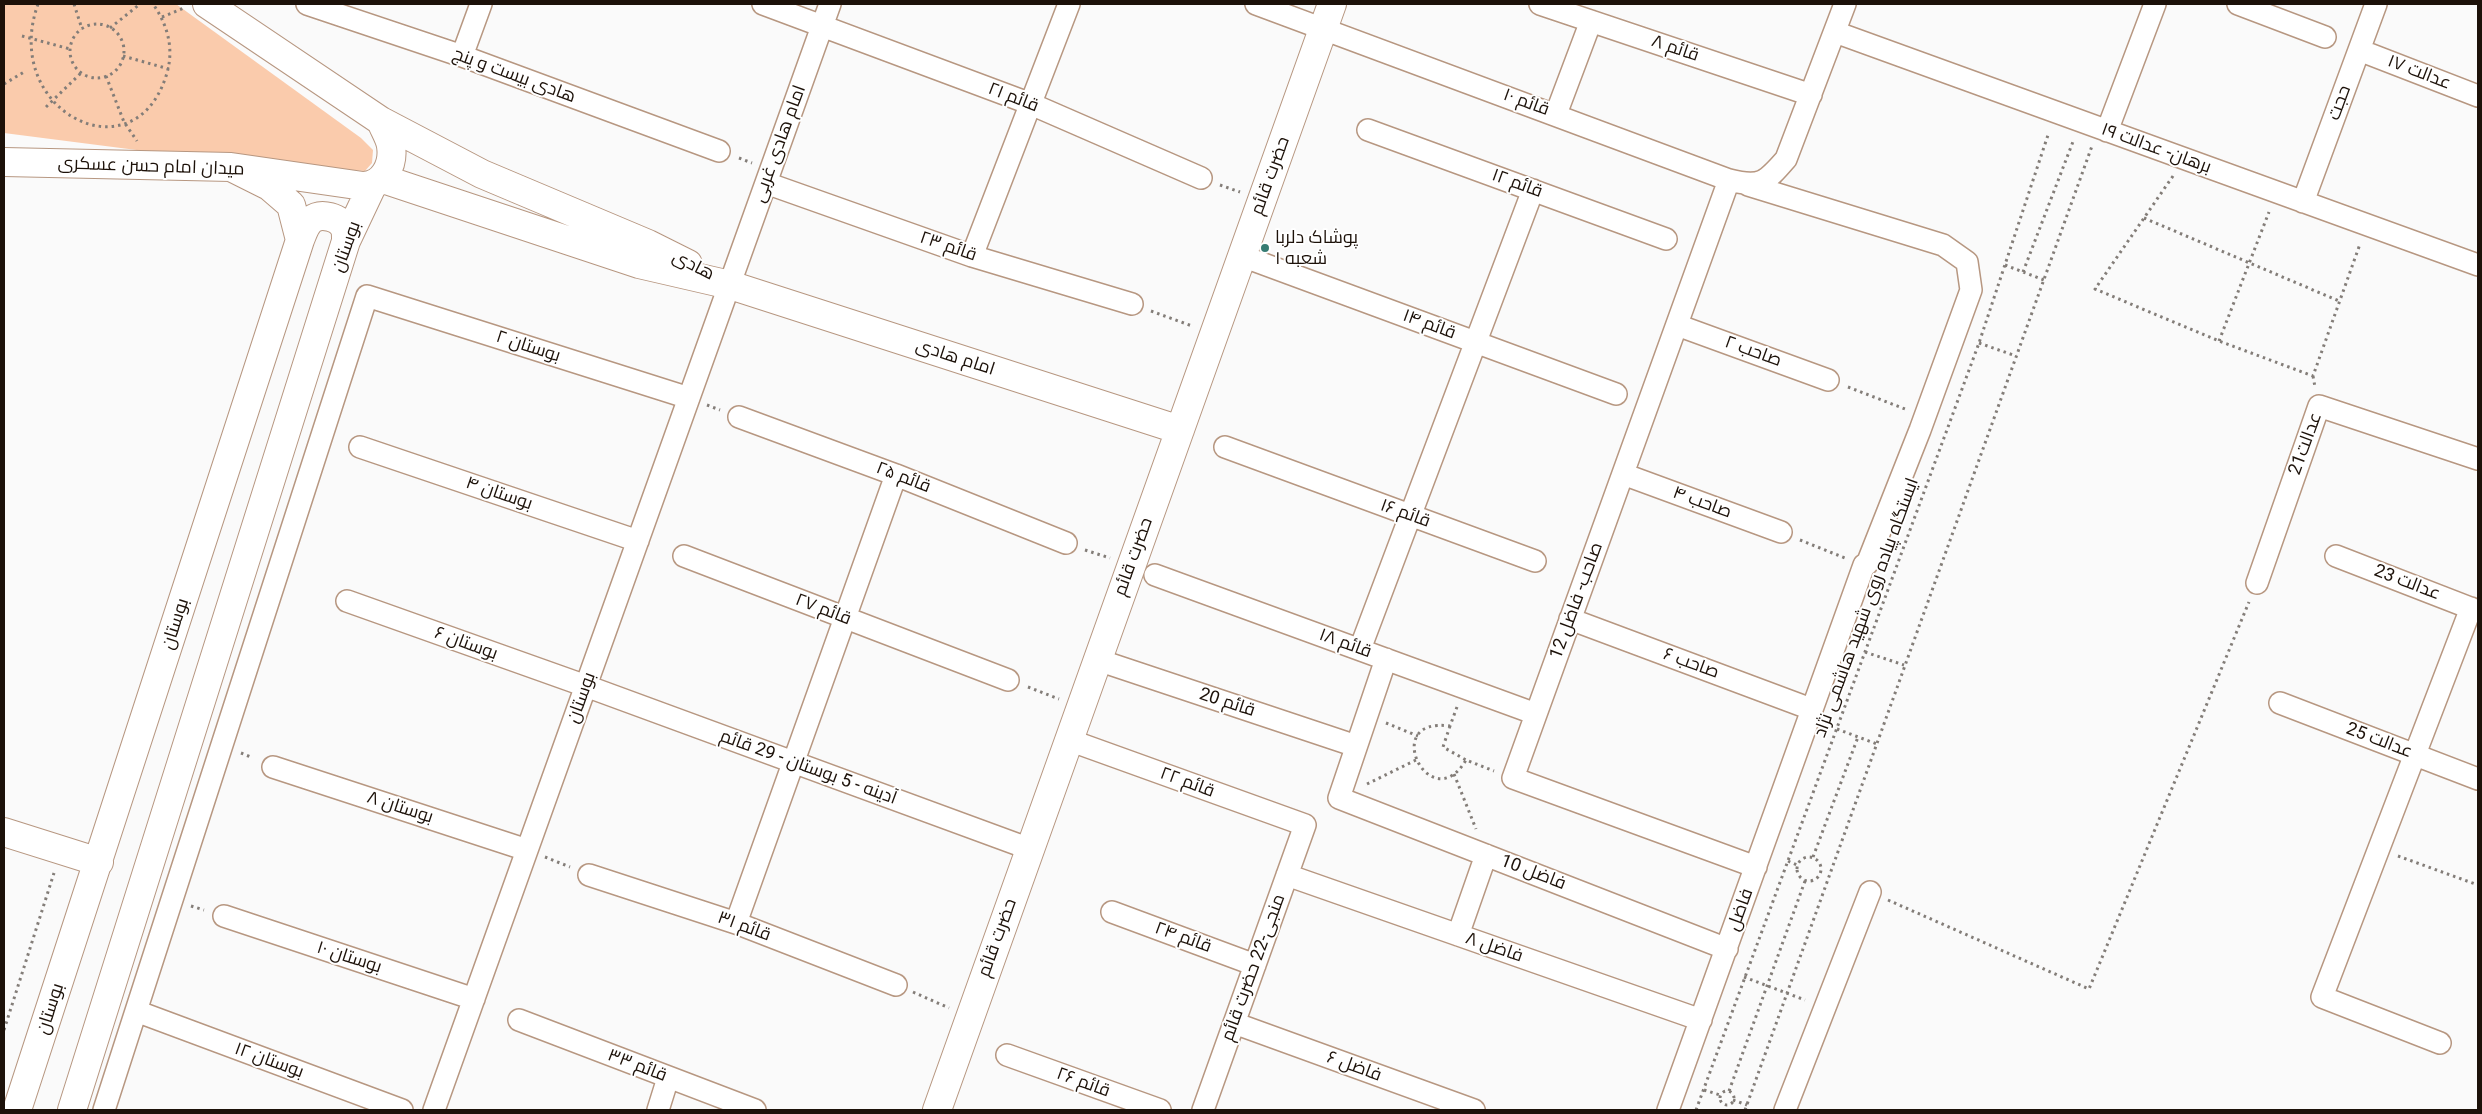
<!DOCTYPE html>
<html>
<head>
<meta charset="utf-8">
<style>
	body { margin:0 }
	#map { position:relative; width:2482px; height:1114px; overflow:hidden; background:#fafafa; font-family:Roboto,sans-serif }
	canvas { display:block }
	.frame { position:absolute; inset:0; border:5px solid #1c1109; pointer-events:none }
</style>
</head>
<body>
<div id="map">
<canvas width="2482" height="1114"></canvas>
<div class="frame"></div>
</div>
<script>
const ctx = document.querySelector('canvas').getContext('2d');
ctx.lineJoin = 'round';
function paint(path, color) { ctx.fillStyle = color; ctx.fill(path, 'evenodd'); }
function stroke(path, color, width, dash) { ctx.strokeStyle = color; ctx.lineWidth = width; ctx.lineCap = dash ? 'butt' : 'round'; ctx.setLineDash(dash || []); ctx.stroke(path); }
function write(font, color, halo, rows, align = 'center') {
  ctx.font = font + ' Roboto,Cairo,sans-serif'; ctx.lineWidth = 4; ctx.setLineDash([]); ctx.textBaseline = 'middle'; ctx.strokeStyle = halo; ctx.fillStyle = color; for (const [text, x, y, turn = 0] of rows) {
    ctx.save(); ctx.translate(x, y); ctx.rotate((+turn || 0) * Math.PI / 180); ctx.textAlign = isNaN(turn) ? turn : align; if (halo) ctx.strokeText(text, 0, 0); ctx.fillText(text, 0, 0); ctx.restore();
  }
}
paint(new Path2D(`
	M4,4H176L361,138L373,150L372,163L365,171L230,162L4,133Z`), '#facbac');
const minor = new Path2D(`
	M307,4L462,56L719,151
	M763,4L1031,104L1201,178
	M1256,4L1729,180C1761,188 1766,182 1786,159L1845,4
	M1540,4L1811,95
	M2238,4L2325,37
	M1835,32L2478,265
	M2359,50L2478,96
	M462,56L481,4
	M1556,114L1591,21
	M1368,130L1666,239
	M2107,131L2155,4
	M1729,180L1513,778L1756,867
	M766,183L972,256L1132,304
	M2303,202L2376,4
	M972,256L1069,4
	M1242,256L1616,394
	M1677,325L1828,380
	M739,417L896,475L1066,543
	M360,447L638,541
	M1225,447L1535,561
	M1623,474L1781,532
	M684,556L1008,680
	M2336,556L2478,611
	M1155,575L1536,714
	M2257,583L2319,406L2478,459
	M347,601L586,686L1030,849
	M1570,619L1811,709
	M1360,649L1533,190
	M1386,659L1339,798L1727,949
	M1098,660L1356,746
	M2280,703L2478,779
	M1069,740L1305,825L1203,1110
	M273,767L527,850
	M589,875L736,923L896,985
	M1287,875L1701,1020
	M1112,912L1255,965
	M224,916L474,999
	M736,923L896,475
	M1458,935L1486,855
	M136,1011L402,1110
	M519,1020L755,1110
	M1234,1023L1474,1110
	M2440,1043L2322,997L2471,608
	M1007,1055L1160,1110
	M104,1110L367,296L689,398
	M434,1110L830,4
	M658,1110L668,1078
	M1668,1110L1864,565L1867,564L1920,430L1971,290L1967,262L1943,245L1748,185
	M1785,1110L1870,892`);
const tertiary = new Path2D(`
	M381,121L482,174L648,244L688,264
	M4,162L231,167L363,186C383,186 394,165 391,146C390,138 384,129 381,121L207,4
	M383,179L639,264L730,285L1180,430
	M300,240C303,233 305,225 311,220C321,212 340,217 345,229C346,232 346,237 346,241
	M4,832L99,862
	M17,1110L300,240L291,205L269,186L231,167
	M72,1110L346,241L372,186
	M937,1110L1332,4`);
stroke(minor, '#b79781', 24);
stroke(tertiary, '#b79781', 30);
stroke(new Path2D(`
	M38,4C0,110 131,177 165,79C175,52 169,27 153,4
	M74,4L82,29
	M162,17L184,8
	M70 51a27 27 0 1 1 54 0a27 27 0 1 1-54 0Z
	M110,28L140,4
	M22,36L70,49
	M123,56L169,69
	M106,76L124,122L137,141
	M4,84L24,72
	M46,107L81,73
	M739,158L752,163
	M2173,176L2095,289L2219,341L2313,376L2360,244
	M1220,185L1240,192
	M2144,218L2339,301
	M2005,265L2044,280
	M2023,272L2074,139
	M1151,311L1192,326
	M2219,341L2269,212
	M1979,343L2016,356
	M2313,376L2315,387
	M1848,387L1905,409
	M707,405L720,410
	M1800,540L1845,558
	M1085,550L1110,558
	M1865,652L1904,665
	M1028,687L1059,699
	M1457,707L1450,726C1378,716 1431,820 1466,760L1494,771
	M1386,723L1418,736
	M1450,726L1443,747L1466,760
	M1837,729L1877,744
	M241,753L253,758
	M1454,774L1476,829
	M1367,784L1416,760
	M2398,856L2478,885
	M1797 869a12 12 0 1 1 24 0a12 12 0 1 1-24 0Z
	M545,857L570,867
	M1813,857L1858,737
	M1788,861L1797,865
	M1888,900L2089,989L2249,602
	M191,906L204,910
	M1744,977L1805,1000
	M913,992L949,1008
	M4,1030L54,873
	M1704,1090L1720,1095
	M1729,1091L1805,881
	M1720 1098a7 7 0 1 1 14 0a7 7 0 1 1-14 0Z
	M1733,1100L1747,1105
	M1696,1110L1979,343L2049,132
	M1745,1110L2092,146`), '#837d78', 3, [2.5, 4]);
stroke(minor, '#fff', 21);
stroke(tertiary, '#fff', 28);
for (const [x, y, r, color] of [
	[1265,248,5,"#367c73"]
]) { const dot = new Path2D(); dot.arc(x, y, r, 0, 2 * Math.PI); ctx.fillStyle = color; ctx.fill(dot); stroke(dot, '#fff', 2); }
write('18px', '#1c1109', '#fff', [
	["قائم ۸",1675,49,19],
	["عدالت ۱۷",2419,73,21],
	["هادی بیست و پنج",514,76,20],
	["قائم ۲۱",1013,98,21],
	["قائم ۱۰",1526,103,20],
	["حجت",2340,103,-70],
	["امام هادی غربی",780,144,-70],
	["برهان- عدالت ۱۹",2156,149,20],
	["میدان امام حسن عسکری",151,167,2],
	["حضرت قائم",1271,176,-70],
	["قائم ۱۲",1517,184,20],
	["بوستان",347,247,-70],
	["قائم ۲۳",948,247,19],
	["هادی",693,266,27],
	["قائم ۱۴",1429,325,20],
	["بوستان ۲",528,347,18],
	["صاحب ۲",1753,352,20],
	["امام هادی",955,358,18],
	["21عدالت",2306,444,-70],
	["قائم ۲۵",903,478,21],
	["بوستان ۴",499,494,19],
	["صاحب ۴",1702,503,20],
	["قائم ۱۶",1405,514,20],
	["حضرت قائم",1134,557,-70],
	["عدالت 23",2407,583,21],
	["صاحب- فاضل 12",1577,601,-70],
	["ایستگاه پیاده روی شهید هاشمی نژاد",1867,608,-70],
	["قائم ۲۷",823,610,21],
	["بوستان",176,624,-72],
	["بوستان ۶",466,644,20],
	["قائم ۱۸",1345,644,20],
	["صاحب ۶",1691,664,20],
	["بوستان",582,698,-70],
	["قائم 20",1227,703,18],
	["عدالت 25",2379,741,21],
	["آدینه - 5 بوستان - 29 قائم",808,768,20],
	["قائم ۲۲",1187,783,20],
	["بوستان ۸",400,808,18],
	["فاضل 10",1533,873,21],
	["فاضل",1741,910,-70],
	["قائم ۳۱",744,927,20],
	["حضرت قائم",998,938,-70],
	["قائم ۲۴",1183,938,20],
	["فاضل ۸",1494,948,19],
	["بوستان ۱۰",349,958,18],
	["منجی-22 حضرت قائم",1254,968,-70],
	["بوستان",51,1009,-72],
	["بوستان ۱۲",269,1061,20],
	["قائم ۳۳",637,1066,21],
	["فاضل ۶",1354,1067,20],
	["قائم ۲۶",1083,1083,20]
]);
write('18px', '#1c1109', '#fff', [
	["پوشاک دلربا",1275,238],
	["شعبه ۱",1275,259]
], 'left');
</script>
</body>
</html>
